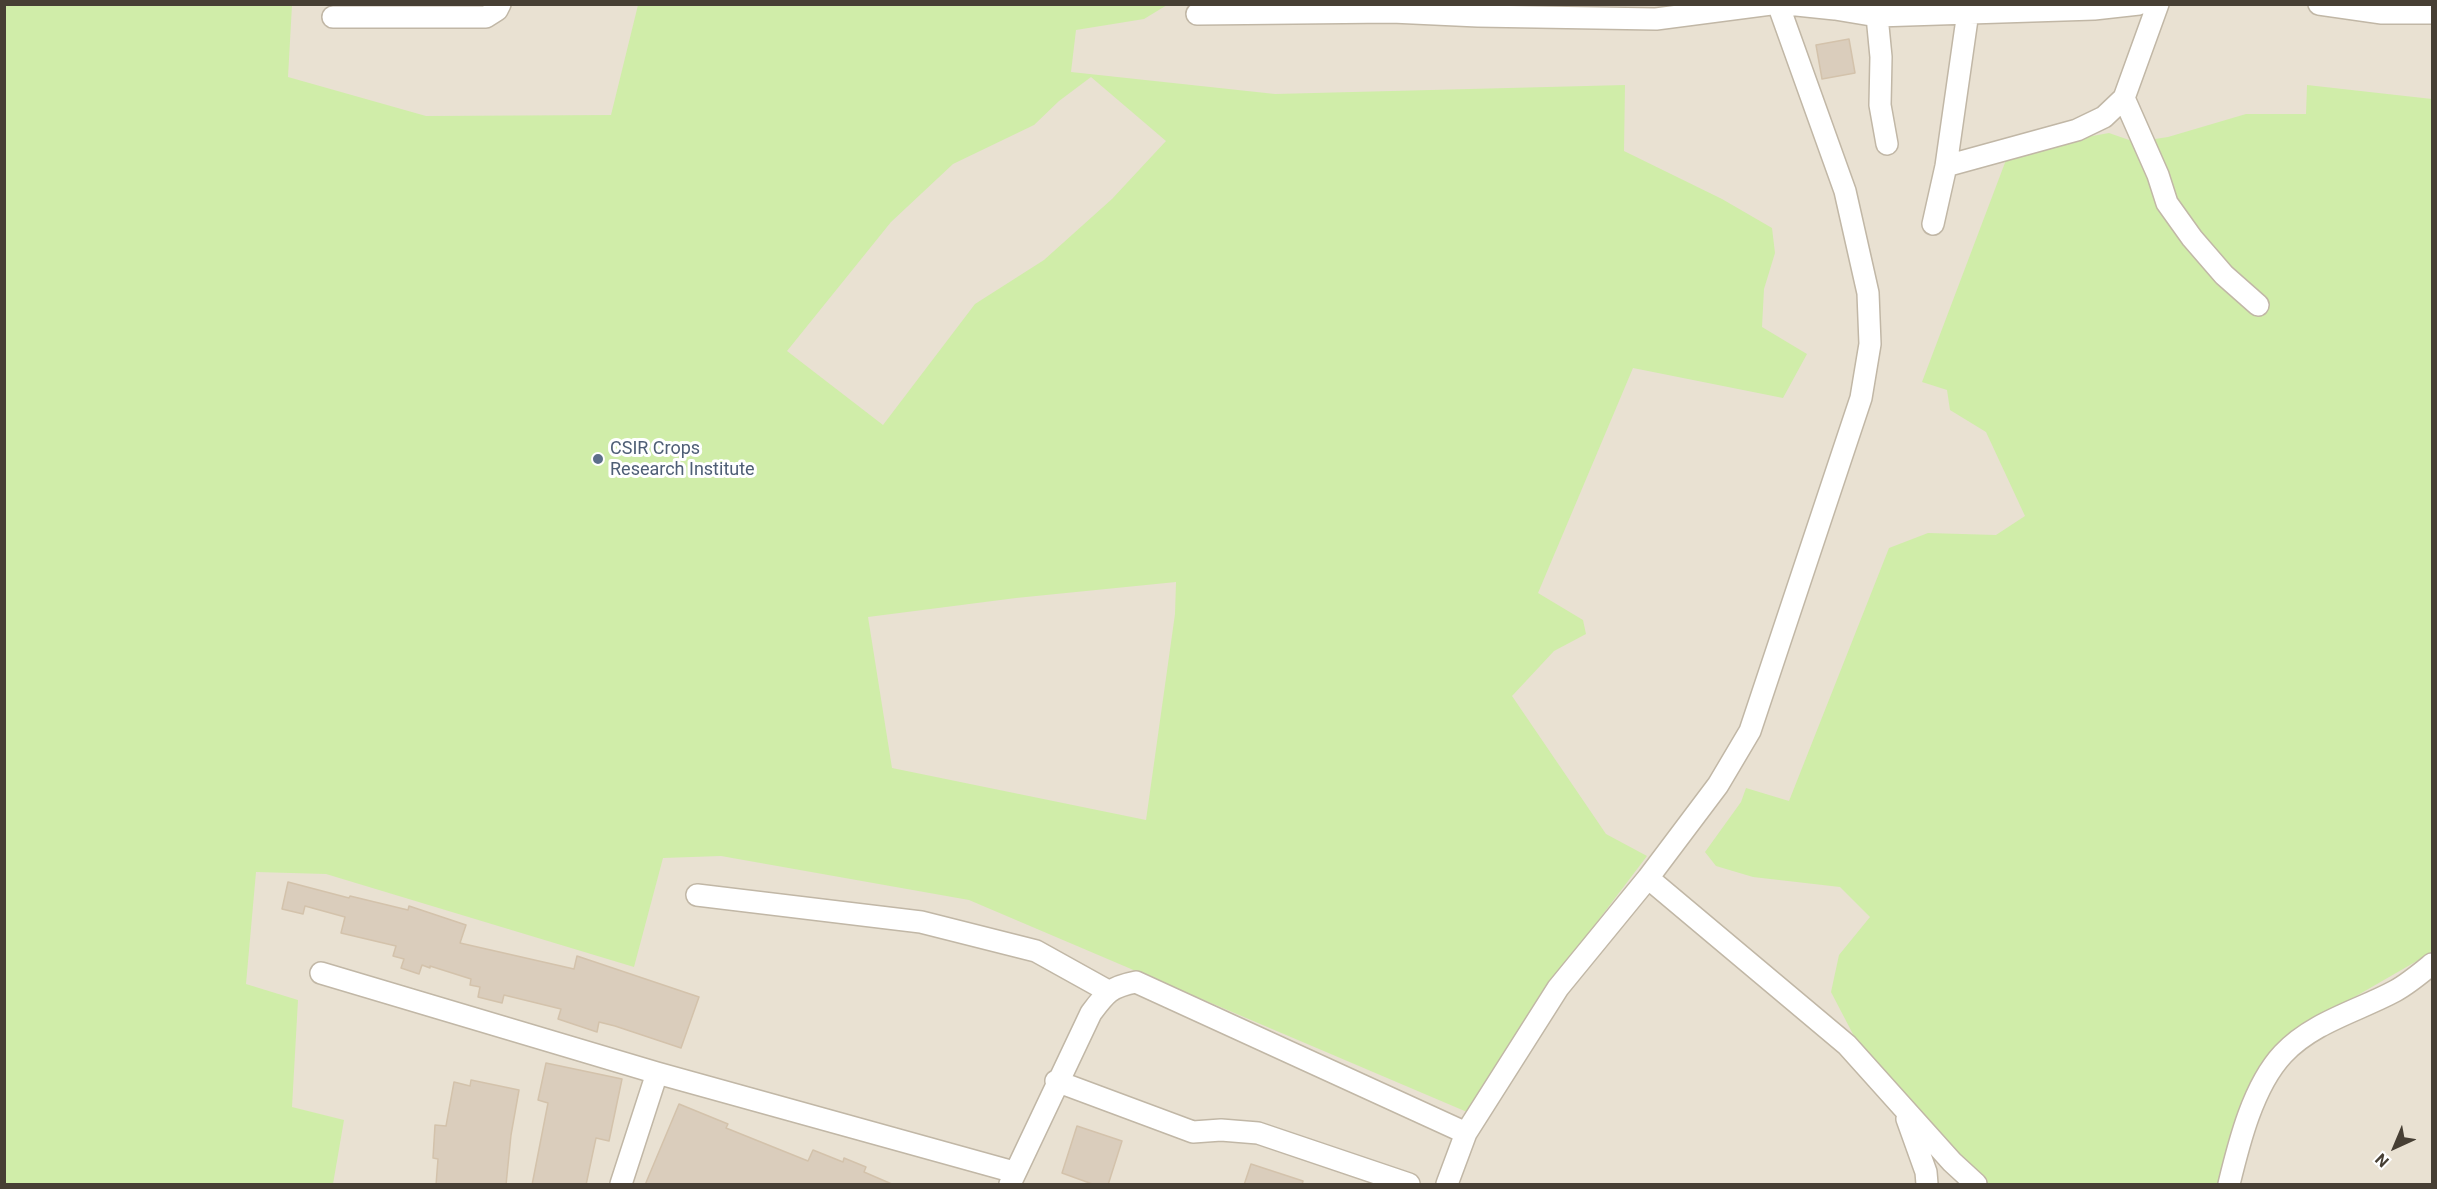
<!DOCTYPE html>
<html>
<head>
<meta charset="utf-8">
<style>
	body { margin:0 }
	#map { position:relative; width:2437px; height:1189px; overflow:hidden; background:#f4efe5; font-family:Roboto,sans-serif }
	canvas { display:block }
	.frame { position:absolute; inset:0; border:6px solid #473f34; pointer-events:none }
	.north { position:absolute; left:2365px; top:1117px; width:60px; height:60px; -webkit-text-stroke:4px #fff; paint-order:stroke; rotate:224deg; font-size:16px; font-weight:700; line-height:24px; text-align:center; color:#473f34 }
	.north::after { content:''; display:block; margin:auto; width:21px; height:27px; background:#473f34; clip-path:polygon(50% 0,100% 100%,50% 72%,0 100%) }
</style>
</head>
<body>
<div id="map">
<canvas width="2437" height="1189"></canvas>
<div class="frame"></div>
<div class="north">N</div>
</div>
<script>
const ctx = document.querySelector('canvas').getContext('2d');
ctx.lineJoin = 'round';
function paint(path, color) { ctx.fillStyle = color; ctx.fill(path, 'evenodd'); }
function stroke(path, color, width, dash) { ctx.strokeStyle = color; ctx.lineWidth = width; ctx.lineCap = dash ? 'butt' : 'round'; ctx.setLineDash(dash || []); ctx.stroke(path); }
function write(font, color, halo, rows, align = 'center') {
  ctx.font = font + ' Roboto,sans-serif'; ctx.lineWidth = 6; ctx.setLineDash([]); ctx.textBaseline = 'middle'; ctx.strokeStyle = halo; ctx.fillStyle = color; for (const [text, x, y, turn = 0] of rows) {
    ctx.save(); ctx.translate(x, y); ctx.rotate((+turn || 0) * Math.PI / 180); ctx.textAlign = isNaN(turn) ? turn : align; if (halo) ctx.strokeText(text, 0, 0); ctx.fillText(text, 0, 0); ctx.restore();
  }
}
paint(new Path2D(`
	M5,5H2432V1184H5Z`), '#e9e1d2');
paint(new Path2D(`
	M5,5H292L288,77L426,116L611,115L638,5H1167L1144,19L1076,30L1071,72L1275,94L1625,85L1624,151L1722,199L1772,228L1775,253L1764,289L1762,327L1807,354L1783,398L1633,368L1538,593L1583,620L1586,634L1554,651L1512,696L1606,834L1647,856L1534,1005L1467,1112L969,900L721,856L663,858L634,967L326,874L256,872L246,984L298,1000L292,1107L344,1120L333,1184H5ZM1091,77L1166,141L1112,199L1044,260L975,304L883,425L787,351L891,222L953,164L1034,125L1059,101ZM1176,582L1175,614L1146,820L892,768L868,617L1016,598Z
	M2307,85L2432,99V950L2429,954L2299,1029L2246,1099L2228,1141L2220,1184H1986L1855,1038L1831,992L1839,955L1870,917L1840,887L1753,877L1716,866L1705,852L1741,802L1746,788L1789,801L1889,548L1928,533L1996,535L2025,516L1986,432L1950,410L1947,390L1922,382L2006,160L2081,138L2109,133L2135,142L2168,137L2246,114H2306Z`), '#d0eda9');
const building = new Path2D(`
	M1849,39L1855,73L1822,79L1816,45Z
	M288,882L349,898L350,896L408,910L409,906L466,925L460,943L574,969L577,956L699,997L681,1048L615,1026L599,1022L597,1032L558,1019L561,1009L504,995L502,1003L478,997L480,987L470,985L471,979L430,966V968L422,965L419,974L401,968L404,959L393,956L396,946L341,933L345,917L305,906L303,914L282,909Z
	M546,1063L622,1079L609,1141L596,1138L586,1185H532L548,1103L538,1100Z
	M471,1080L519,1090L511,1135L506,1185H436L438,1159L433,1158L435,1125L446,1126L454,1082L470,1086Z
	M679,1104L728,1124L726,1128L808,1161L813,1150L843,1162L844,1158L866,1167L864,1172L894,1185H645Z
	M1077,1126L1122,1141L1108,1185H1095L1062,1173Z
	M1251,1164L1303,1181L1302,1185H1244Z`);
paint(building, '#dacdbc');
stroke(building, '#d3c2ab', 1.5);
const minor = new Path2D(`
	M1787,4L1835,9L1877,16L2094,9L2139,4
	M2319,4L2382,13H2432
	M1197,14L1392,12L1478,16L1656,19L1771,4
	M1877,16L1881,57L1880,105L1887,144
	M333,17H486L497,10L500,4
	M2124,98L2158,175L2167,203L2192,238L2224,275L2258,305
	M1946,166L2077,130L2104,117L2124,98L2158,4
	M1933,224L1946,166L1968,12
	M1648,878L1847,1045L1952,1162L1976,1184
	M697,895L921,922L1036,951L1108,991
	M321,973L657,1073L1014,1172
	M1056,1081L1193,1132L1221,1130L1258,1133L1409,1184
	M1907,1119L1926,1172L1927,1184
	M621,1184L657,1073
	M1010,1184L1091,1013C1106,993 1110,987 1136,982L1466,1133
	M1447,1184L1466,1133L1558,988L1648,878L1718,785L1750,731L1861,398L1870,344L1868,293L1845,191L1778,4
	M2229,1184C2239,1143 2253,1086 2283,1054C2313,1022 2358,1011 2395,991C2408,984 2421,973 2432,964`);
stroke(minor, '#c1b7a6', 24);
stroke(minor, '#fff', 21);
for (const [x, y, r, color] of [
	[598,459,6,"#5c6f8a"]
]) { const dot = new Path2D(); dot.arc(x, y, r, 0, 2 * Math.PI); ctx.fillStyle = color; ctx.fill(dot); stroke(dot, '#fff', 2); }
write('18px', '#4e5e75', '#fff', [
	["CSIR Crops",610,449],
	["Research Institute",610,470]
], 'left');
</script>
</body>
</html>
